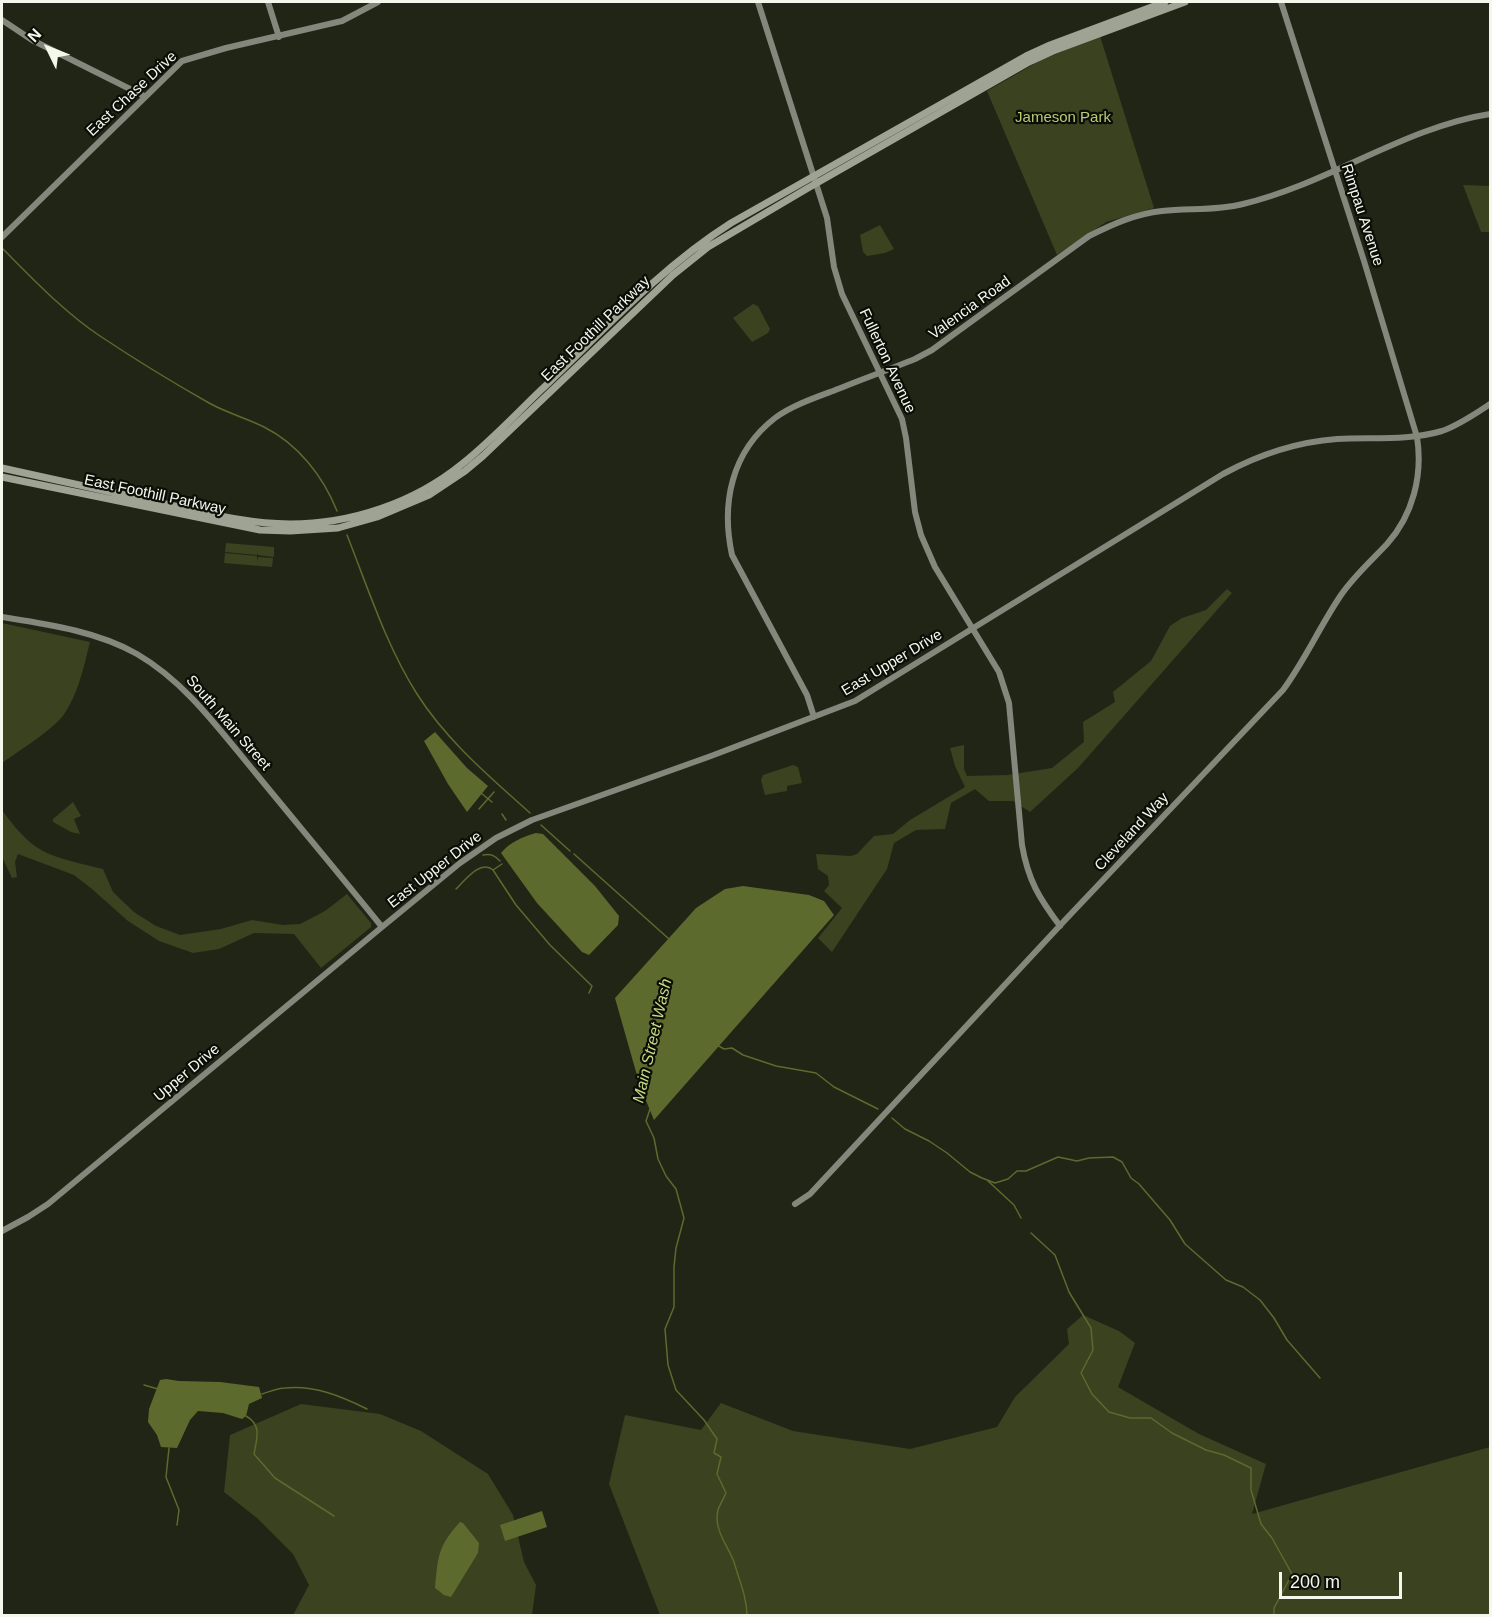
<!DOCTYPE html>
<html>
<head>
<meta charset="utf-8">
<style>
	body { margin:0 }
	#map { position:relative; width:1492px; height:1617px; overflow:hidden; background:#212516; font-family:Helvetica,sans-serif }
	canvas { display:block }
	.frame { position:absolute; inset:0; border:3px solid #f3f7ec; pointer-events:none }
	.north { position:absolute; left:18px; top:18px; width:60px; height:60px; -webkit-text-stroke:4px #0b0d07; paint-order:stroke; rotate:313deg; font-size:16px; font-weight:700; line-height:24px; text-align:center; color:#f3f7ec }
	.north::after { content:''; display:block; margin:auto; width:21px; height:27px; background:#f3f7ec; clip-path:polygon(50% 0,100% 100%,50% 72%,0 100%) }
	.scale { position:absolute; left:1279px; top:1572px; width:123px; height:27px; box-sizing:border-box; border:3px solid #f3f7ec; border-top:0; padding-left:8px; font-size:18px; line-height:21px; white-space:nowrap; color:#f3f7ec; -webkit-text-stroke:4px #0b0d07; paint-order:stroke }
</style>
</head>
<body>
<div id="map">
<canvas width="1492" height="1617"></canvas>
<div class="frame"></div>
<div class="north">N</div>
<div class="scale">200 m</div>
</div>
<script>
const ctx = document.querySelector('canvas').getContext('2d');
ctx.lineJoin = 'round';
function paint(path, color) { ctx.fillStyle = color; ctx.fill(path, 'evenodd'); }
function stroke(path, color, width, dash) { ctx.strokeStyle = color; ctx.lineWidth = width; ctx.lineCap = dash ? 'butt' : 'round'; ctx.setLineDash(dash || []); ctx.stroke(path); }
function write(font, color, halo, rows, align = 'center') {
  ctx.font = font + ' Helvetica,sans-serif'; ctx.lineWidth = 4.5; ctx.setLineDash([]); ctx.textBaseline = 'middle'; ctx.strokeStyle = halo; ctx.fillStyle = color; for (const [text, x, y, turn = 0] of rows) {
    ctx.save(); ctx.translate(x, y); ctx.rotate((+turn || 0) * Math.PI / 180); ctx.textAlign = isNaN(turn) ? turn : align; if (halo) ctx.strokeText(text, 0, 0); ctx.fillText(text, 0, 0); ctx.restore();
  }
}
paint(new Path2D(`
	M1100,36L1154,208L1106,222L1057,255L987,91L1041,60Z
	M1463,185L1490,186V232H1481Z
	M880,225L894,249L885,253L867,256L863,252L860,235Z
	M753,304L758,306L770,329L768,333L752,342L733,318Z
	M226,543L274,547V557L258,555V553L257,555L225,552Z
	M225,553L257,556V562L258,557L273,558L272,567L224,563Z
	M1227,589L1232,593L1078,768L1030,812L1013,801H989L975,789L951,803L945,829L916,830L894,843L887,869L832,952L818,938L842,908L824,891L829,885L828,876L818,869L816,854L851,856L857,854L874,836L893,834L910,820L965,787L955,766L950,748L964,745V769L967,776L1008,775L1052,768L1084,742L1083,722L1115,702L1113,692L1151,661L1170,626L1182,618L1206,610Z
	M2,623L90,642C84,666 78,696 62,717C46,735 21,749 2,763Z
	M793,765L798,767L802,783L787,786V791L765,795L761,780L763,775Z
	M73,802L81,816L74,819L80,834L71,832L53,822V819Z
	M2,810C13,825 26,842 43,851C61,860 83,864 103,869L113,892L134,912L156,926L180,935L221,929L252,920L283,925L300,924L325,911L347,894L371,923V927L321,968L294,934L254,933L219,949L193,953L159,941L128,921L92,889L74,875L18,854L15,862L17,877L12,878L2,857Z
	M1083,1315L1119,1331L1135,1343L1118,1387L1199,1434L1266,1464L1252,1514L1490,1447V1615H660L609,1484L625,1415L701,1430L721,1403L793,1431L910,1449L997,1427L1015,1397L1069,1344L1067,1329Z
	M301,1404L380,1414L421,1431L488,1474L513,1515L524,1562L536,1585L532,1615H293L309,1585L293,1554L257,1518L224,1492L230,1435Z`), '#3a4220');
paint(new Path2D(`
	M435,732L467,768L488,786L467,812L448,784L424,741Z
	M536,833L543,834L595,886L619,916L618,925L589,955L582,952L537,903L501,853C510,842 522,837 536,833Z
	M743,886L809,895L824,901L834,915L654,1120L640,1086L615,998L696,908L725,889Z
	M166,1379L179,1381L220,1382L259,1387L262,1398L249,1404L246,1416L242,1419L223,1413L198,1411L190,1420L177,1448L161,1447L157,1435L148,1422L149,1409L160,1380Z
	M542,1511L547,1527L505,1541L500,1525Z
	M460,1522L463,1523L479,1543L478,1553L451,1597L444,1595L435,1588C438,1556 438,1546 460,1522Z`), '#5c6a2e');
stroke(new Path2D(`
	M2,248C33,279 64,312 100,336C136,360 172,382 209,403C227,413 246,418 264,427C298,444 323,476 337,511
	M347,535C368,588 386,645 417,694C447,741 489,776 530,813
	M481,793L492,802
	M479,809L494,792
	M502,814L506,820
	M541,825L570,851
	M574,854L669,939
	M483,855C491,853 495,856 500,861
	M493,870L516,905L550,945L592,986L589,993
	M456,889C465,880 481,859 493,870L502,864
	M717,1045L724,1049L732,1048L743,1055L776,1066L816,1073L834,1087L878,1109
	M650,1109L646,1121L654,1138L658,1159L666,1176L676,1189L684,1218L676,1248L674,1267V1307L665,1329L668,1365L676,1390L704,1420L717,1439L714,1453L721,1457L717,1474L726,1493C724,1498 720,1504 718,1510C713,1529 728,1546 734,1562C739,1580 747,1597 747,1616
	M892,1118L905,1129L929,1141L947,1153L970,1172L982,1178L995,1183L1008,1179L1017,1171H1026L1058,1157L1077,1161L1089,1158L1113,1157L1122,1162L1131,1178L1139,1184L1170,1220L1185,1244L1226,1280L1243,1287L1260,1300L1274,1318L1287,1340L1320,1378
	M988,1181L1014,1205L1021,1218
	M1031,1233L1055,1255L1069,1292L1091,1328L1093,1350L1081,1373L1092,1394L1109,1412L1130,1418H1151L1172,1433L1206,1450L1224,1455L1251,1468V1490L1261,1524L1272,1538L1292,1574L1274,1608V1616
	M144,1385L158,1389
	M262,1394C269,1392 277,1388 285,1388C314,1385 341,1396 367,1409
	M246,1416C262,1425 257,1438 254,1454L275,1478L334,1516
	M169,1448L166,1477L179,1510L177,1525`), '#5c6a2e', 1.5);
stroke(new Path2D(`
	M268,2L279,37
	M758,2L827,218L834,267L842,294L902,419L906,438L915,512L921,535L935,567L999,672L1009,703L1022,845C1028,880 1039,898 1060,926
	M2,20L32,40L144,96
	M2,237L182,61L226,48L342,21L378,2
	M2,617C46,624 97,631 137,654C187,683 221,732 258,776C299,826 341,876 382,927
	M814,717L807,695L732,555C721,504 731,452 775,418C791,406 814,398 833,391C860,380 888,370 915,359L932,350L1089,236C1113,224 1135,214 1162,211C1189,208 1216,211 1243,204C1328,184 1405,127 1490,114
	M795,1204L810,1194L1067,918L1283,690C1305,660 1320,626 1341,595C1354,576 1371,561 1387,544C1413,515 1423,475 1417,437L1364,261L1281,2
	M2,1231L28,1217L48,1204L382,927L460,863L496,838L532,820L711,756L855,701L1223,474C1258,455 1296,442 1337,439C1372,437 1408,441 1442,431C1459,425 1475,414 1490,404`), '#84877b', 6);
stroke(new Path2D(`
	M2,468C55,480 108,491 161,503C203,512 246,524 290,524C351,524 414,503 462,464C490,442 515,415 541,390C602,332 660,268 731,223L1026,56L1050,45L1165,2
	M2,477L260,530L290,531L338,528L377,517L429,495L465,471L483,456L673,275L708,247L808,188L1029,62L1053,51L1185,2`), '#9fa393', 7);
write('15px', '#f3f7ec', '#0b0d07', [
	["East Chase Drive",132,94,-43],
	["Rimpau Avenue",1362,215,72],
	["Valencia Road",970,308,-36],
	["East Foothill Parkway",596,329,-44],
	["Fullerton Avenue",887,361,65],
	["East Foothill Parkway",155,495,12],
	["East Upper Drive",892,663,-31],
	["South Main Street",228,723,49],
	["Cleveland Way",1132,832,-47],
	["East Upper Drive",435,870,-38],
	["Upper Drive",187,1073,-40]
]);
write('15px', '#b7cc75', '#0b0d07', [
	["Jameson Park",1063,118]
]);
write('italic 16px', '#c5db83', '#0b0d07', [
	["Main Street Wash",653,1041,-77]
]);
</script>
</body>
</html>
